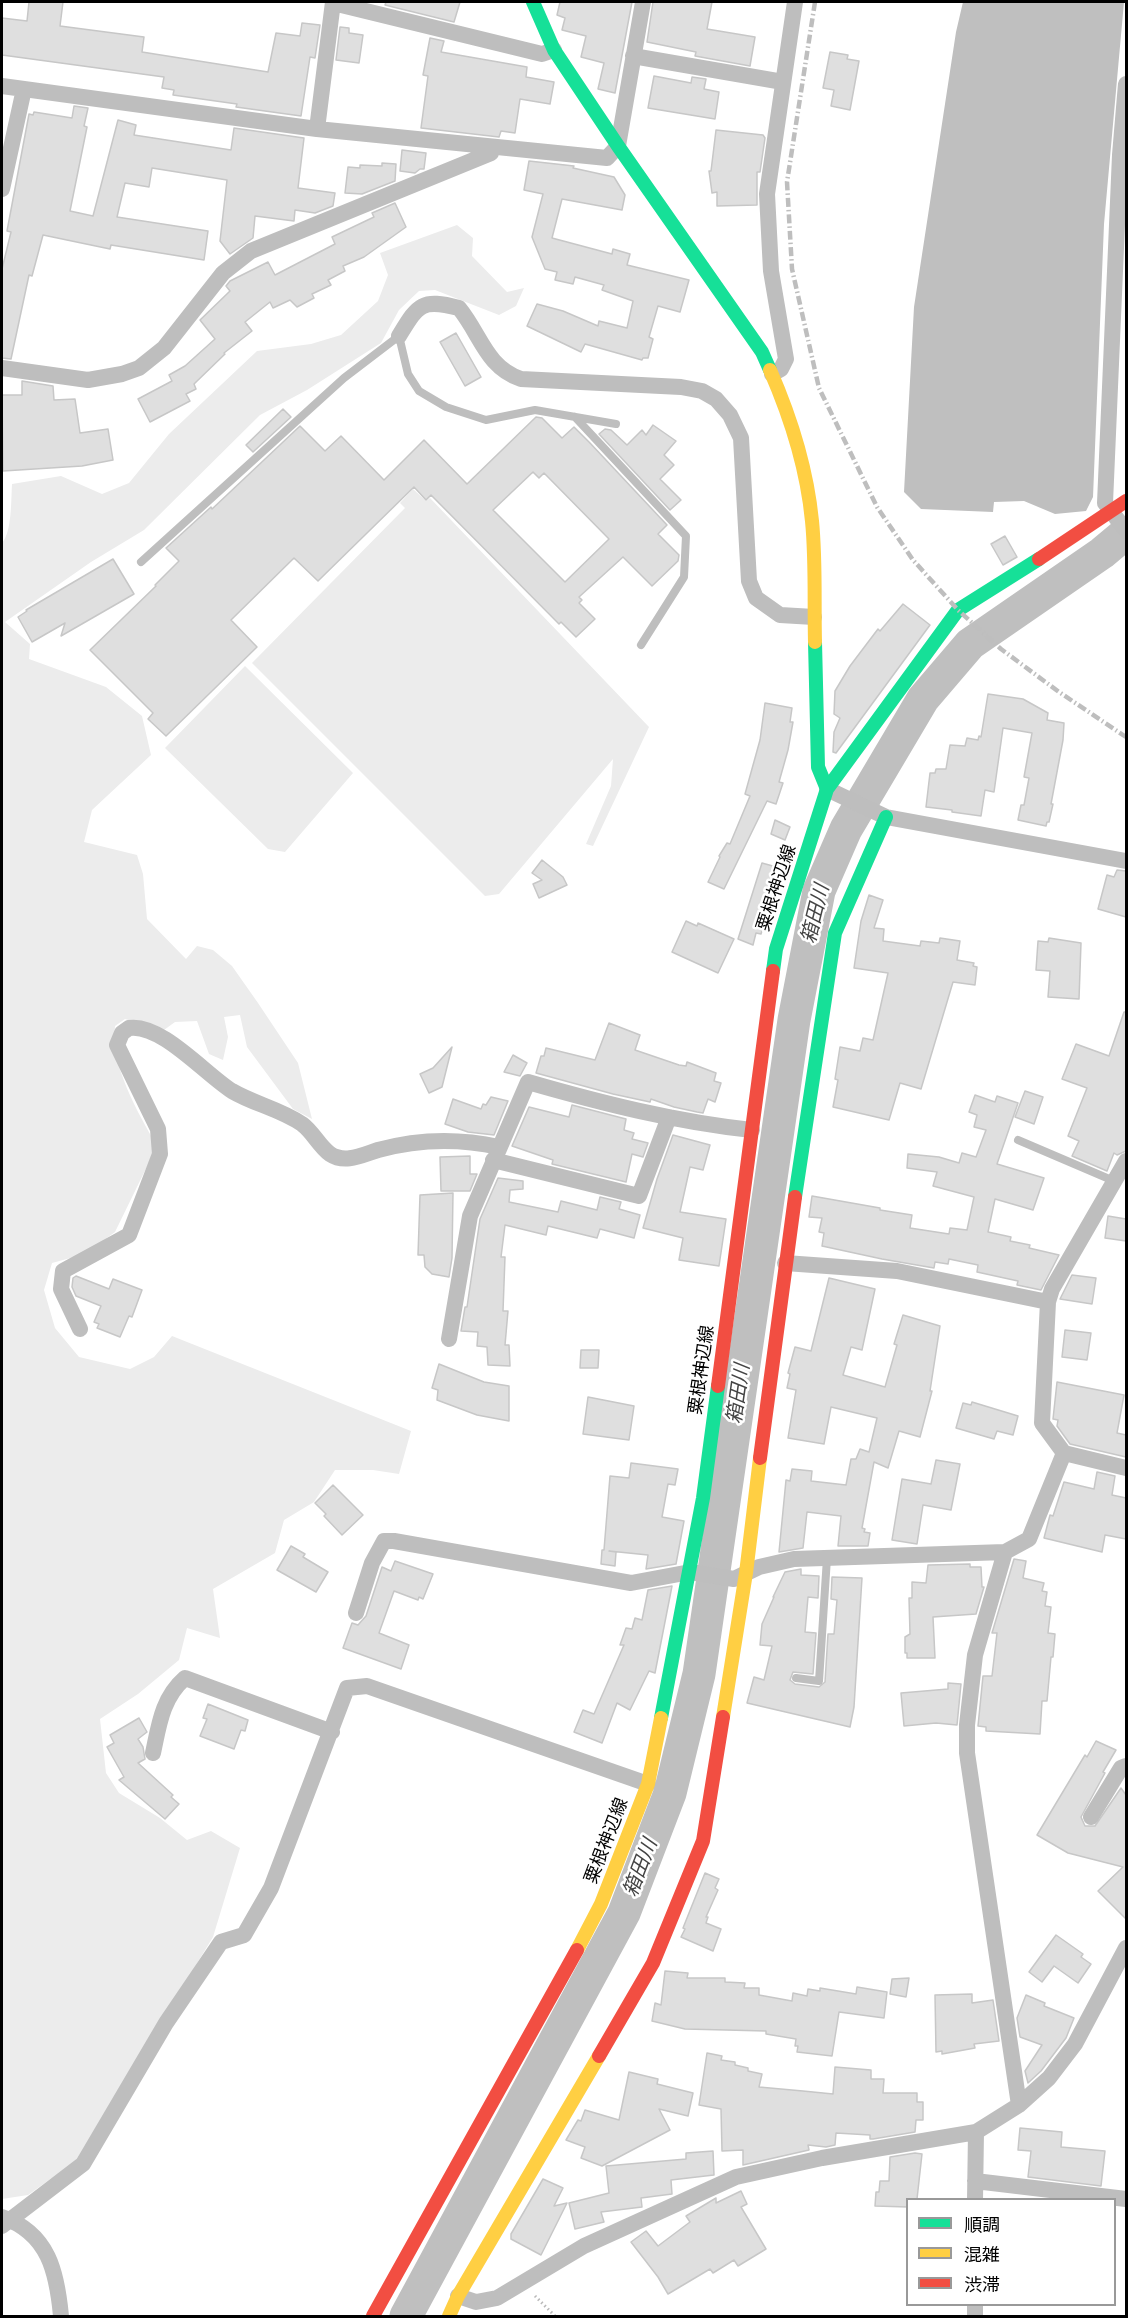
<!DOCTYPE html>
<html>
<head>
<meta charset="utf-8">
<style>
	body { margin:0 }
	#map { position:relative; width:1128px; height:2318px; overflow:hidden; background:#fff; font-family:"Fira Sans","Noto Sans JP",sans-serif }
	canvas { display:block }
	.frame { position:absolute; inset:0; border:3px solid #000; pointer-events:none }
	.legend { position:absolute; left:906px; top:2198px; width:210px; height:108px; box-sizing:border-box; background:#fff; border:2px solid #999; margin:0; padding:8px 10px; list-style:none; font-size:18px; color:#000 }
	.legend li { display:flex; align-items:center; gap:12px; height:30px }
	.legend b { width:30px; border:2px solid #999 }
</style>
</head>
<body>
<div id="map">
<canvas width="1128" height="2318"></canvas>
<div class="frame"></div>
<ul class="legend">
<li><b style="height:8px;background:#16e098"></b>順調</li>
<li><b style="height:8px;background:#ffcf43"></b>混雑</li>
<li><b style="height:8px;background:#f24e42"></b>渋滞</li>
</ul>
</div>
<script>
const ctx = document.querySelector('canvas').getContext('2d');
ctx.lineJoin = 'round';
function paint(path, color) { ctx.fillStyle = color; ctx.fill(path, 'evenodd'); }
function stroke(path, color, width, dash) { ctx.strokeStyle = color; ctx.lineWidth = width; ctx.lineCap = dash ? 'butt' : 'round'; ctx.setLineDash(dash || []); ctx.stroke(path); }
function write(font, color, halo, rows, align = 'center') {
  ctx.font = font + ' "Fira Sans","Noto Sans JP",sans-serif'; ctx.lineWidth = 5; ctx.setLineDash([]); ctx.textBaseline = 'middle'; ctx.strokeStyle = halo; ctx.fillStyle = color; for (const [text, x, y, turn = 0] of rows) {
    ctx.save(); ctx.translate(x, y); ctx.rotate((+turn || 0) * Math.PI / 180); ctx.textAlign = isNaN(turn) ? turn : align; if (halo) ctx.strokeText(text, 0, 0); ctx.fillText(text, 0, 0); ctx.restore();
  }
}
paint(new Path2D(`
	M457,225L473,238L472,256L507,292L524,288L516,306L499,315L435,290L419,291L399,310L381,343L307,390L260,415L144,530L91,562L5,622L30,644L29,659L106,687L142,716L151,755L92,810L84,842L137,855L143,874L147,919L186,959L197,946L213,950L232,966L258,1003L298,1063L312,1119L293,1109L247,1047L240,1015L224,1017L228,1037L223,1060L209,1054L197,1021L175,1022L164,1030L125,1019L115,1026C110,1065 138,1113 157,1146L115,1232L85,1254L52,1263L44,1290L55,1328L79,1357L130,1369L154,1357L172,1336L411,1431L399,1474L373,1470H335L314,1502L284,1520L275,1553L213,1589L220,1638L187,1628L179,1660L138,1694L100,1719L106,1773L119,1793L160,1818L187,1840L211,1831L240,1848L213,1937L77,2160L28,2195L2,2199V543C12,532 11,500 12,484L61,476L102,494L129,483L169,434L257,351L311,344L341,335L378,301L388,275L380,253Z
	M413,489L426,501L430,498L649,727L593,846L586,844L611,786L613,759L499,894L485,896L252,663L405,508L400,503Z
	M245,666L353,773L285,852L268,849L165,748Z`), '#ececec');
paint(new Path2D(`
	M963,2H1124L1104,224L1093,497L1086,511L1055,514L1024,501L994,502L993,512L921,509L904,492L914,307L956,32Z`), '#bfbfbf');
stroke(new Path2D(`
	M406,2316L624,1913L670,1793L699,1674L794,1020L819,891L846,829L923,699L970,644L1102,553L1126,533`), '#bfbfbf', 33);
const building = new Path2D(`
	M29,2H63L60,26L144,37L142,52L268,72L276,33L300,36L302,23L320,25L315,58L310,57L301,116L236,107L237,104L173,95L174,90L162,88L164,77L2,55V18L27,21Z
	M386,2H460L454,22L385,5Z
	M560,2H632L615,93L598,89L604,63L581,57L586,36L562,30L565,18L557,15Z
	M653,2H712L707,29L755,37L750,66L695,56L696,52L647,42Z
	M340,27L349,28V33L363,35L359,63L336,60Z
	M430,38L444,41L441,52L527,67L526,77L554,82L550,104L520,99L515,133L501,131L499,137L421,128L428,76L423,75Z
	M830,52L848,55L847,59L859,61L850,110L831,106L834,90L823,88Z
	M654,76L691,83L692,77L706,79L704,89L719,92L715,119L648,108Z
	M74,106L88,108L84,126L87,127L70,211L93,216L118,120L136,125L134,135L231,150L234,128L304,138L298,188L335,193L333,206L315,213L295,210L294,221L255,216L253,238L230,254L220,241L227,180L152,168L149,187L125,183L117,217L208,231L204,260L111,245L110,249L43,235L32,276L29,275L11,359L2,358V269L11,232L7,231L29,114L33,115L34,112L72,118Z
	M716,130L763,135L765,138L760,172H757V205L717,206V192L712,193L709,171H711Z
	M402,150L426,153L424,169H420L415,173L400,171Z
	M529,161L574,166L573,168L614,177L625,195L622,210L562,199L552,238L612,254L613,249L630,254L627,265L689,280L680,312L658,306L649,337L653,339L648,358H643L642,360L585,344L581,352L527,326L537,304L563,311L598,326L599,321L627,328L633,301L602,290L604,285L575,277L573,284L555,280L557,272L545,269L532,237L543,194L524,190Z
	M382,163L396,164L395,181L362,194L345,193L348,167L360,168V165L382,166Z
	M395,203L406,227L364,257L343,266L345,271L328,280L331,285L312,294L314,298L297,307L290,300L273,308L270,302L245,322L252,331L224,353L225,354L194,384L196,389L186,394L190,401L150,422L138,399L172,381L169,375L185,366L215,339L200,320L230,291L226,286L230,281L268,262L275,275L335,244L332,237L374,217L372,213Z
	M456,333L481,377L465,386L440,342Z
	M22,381L53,386L54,400L75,399L80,433L108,429L113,460L82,466L3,471L2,395H22Z
	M283,409L291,417L253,452L246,445Z
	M536,417L542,418L562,438L574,427L590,443L667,525L658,534L679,555L678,561L652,586L623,557L579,597L582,600L579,603L595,619L576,637L561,622L559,624L431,495L426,500L414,487L318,581L294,558L231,620L257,647L166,736L148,719L153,713L90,650L156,586L155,585L179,561L166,548L211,507L212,509L300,426L325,451L341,436L384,480L424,440L467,484ZM533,472L539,478L544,473L609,539L565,582L493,510Z
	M653,425L676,441L664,455L674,465L660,479L681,500L670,510L599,434L605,429L611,430L627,445L642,430L646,435Z
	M1005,536L1017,557L1003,565L991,544Z
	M113,559L134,594L61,636L65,623L32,642L18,617L27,611L26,610Z
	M903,604L930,625L836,753L833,752L834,732L840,718L834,714L835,691L850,666L878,629L880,631Z
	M988,694L1023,699L1048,713L1047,720L1064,723L1063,740L1051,804H1053L1049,822H1047L1046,826L1018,820L1021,805H1024L1029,778L1024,777L1032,733L1003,728L994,792L985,790L981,816L952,812V810L926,807L930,773H935L936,769H946L950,745L965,746L967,738L978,740L979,736L981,737Z
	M765,703L792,708L790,722H793L788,750L779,782L783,783L776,804L767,801L724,889L708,882L720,857L719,856L727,843L730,844L750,796L745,794L760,740Z
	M775,820L790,827L785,840L771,834Z
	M542,860L563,877L567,885L539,898L533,884L542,880L532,873Z
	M762,863L780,868L761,934L756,933L753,945L738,939Z
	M1117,870L1126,871V917L1098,909L1107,875L1114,877Z
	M869,895L883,900L874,928L884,929L883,941L920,946L921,941L939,943L940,938L960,941L957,960L974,963L973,966L977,967L975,985L953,982L921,1089L900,1083L889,1120L833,1107L838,1080L835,1079L840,1047L860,1051L863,1038L873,1040L888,973L854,968L861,921Z
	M686,921L697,926L698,923L734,939L718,973L672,952Z
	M1049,938L1081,943L1079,999L1048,997L1050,971L1036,970L1038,941L1048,942Z
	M1124,1012H1126V1151L1117,1155L1114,1153L1107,1171L1072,1156L1079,1141L1068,1136L1087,1088L1062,1079L1076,1044L1109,1056Z
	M609,1023L640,1035L635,1050L679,1065L686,1066L687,1062L716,1073L714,1081L721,1083L715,1102L708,1099L703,1113L697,1112L674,1107L651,1099L650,1102L613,1094L536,1073L541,1056H544L546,1048L595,1060Z
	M452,1047L442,1087L429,1093L420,1074L433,1068Z
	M513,1055L527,1063L520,1076L504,1072Z
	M1025,1091L1043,1097L1034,1124L1015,1117Z
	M975,1095L995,1102L997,1096L1018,1103L997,1164L1044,1178L1033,1210L995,1199L988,1232L1011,1237L1010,1241L1030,1245L1029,1248L1059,1255L1041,1290L1017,1285L1018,1281L977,1272L978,1265L949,1259L948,1264L935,1262L934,1268L882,1259L822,1246L824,1233L819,1232L822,1218L809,1217L812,1196L880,1208V1210L912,1215L910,1228L949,1234L950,1228L967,1230L974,1197L933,1186L937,1172L907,1168L908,1154L939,1157L959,1163L962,1153L976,1157L986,1130L974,1127L977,1115L969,1112Z
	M491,1097L508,1101L494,1135L468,1132L445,1124L453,1099L481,1109L483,1104L486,1105Z
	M572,1105L626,1119L624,1130L634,1133L632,1139L648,1143L643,1157L632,1154L626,1182L552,1164L553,1160L512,1146L529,1107L569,1117Z
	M673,1135L710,1145L703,1170L690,1167L680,1212L726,1219L719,1266L679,1260L683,1238L643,1228L657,1179Z
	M470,1156V1174H477L470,1191H441L440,1157Z
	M498,1178L523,1181V1189L510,1190L509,1202L558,1212L561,1201L597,1210L600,1197L621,1202L619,1209L640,1215L634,1238L600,1229L597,1238L548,1226L546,1235L505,1225L501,1257H505L503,1311H508L505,1345H509L510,1366L488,1365L487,1347L477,1346L478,1332L461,1331L465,1307H467L480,1219Z
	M453,1193L452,1258L449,1277L432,1274L425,1267L424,1255H418L420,1195Z
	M1108,1216L1126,1219V1241L1105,1238Z
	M1072,1275L1096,1278L1092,1304L1060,1299Z
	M76,1276L109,1289L113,1279L142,1290L132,1317L129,1316L120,1337L97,1328L99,1324L94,1322L101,1306L76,1296L72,1287L73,1278Z
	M829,1278L875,1289L862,1350L851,1347L843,1375L885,1387L897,1345L894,1344L903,1315L940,1326L930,1391H932L920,1437L899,1431L888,1468L874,1462L862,1528L865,1529L864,1532L870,1533L868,1546H838L841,1516L807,1512L803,1548L779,1552L786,1480L790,1481L792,1469L812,1471L811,1481L846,1485L851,1459H856L860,1449L869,1452L877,1418L831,1407L824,1444L788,1438L796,1390L787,1388L790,1374L788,1373L795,1347L811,1351Z
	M1065,1330L1091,1333L1087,1360L1062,1357Z
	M581,1350H599L598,1368H580Z
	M439,1364L484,1382L509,1386V1421L477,1415L437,1400L438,1390L432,1388Z
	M1057,1382L1124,1395L1117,1433L1126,1435V1457L1070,1444L1057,1426L1058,1420L1053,1419Z
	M588,1397L634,1406L629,1440L583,1434Z
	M972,1402L1018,1416L1013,1435L997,1431L994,1439L956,1428L963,1403L971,1405Z
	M936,1460L960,1464L951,1510L923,1505L917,1544L892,1540L902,1479L931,1484Z
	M631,1463L678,1469L675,1485L668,1484L662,1517L684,1521L676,1564L646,1569L648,1555L609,1551L616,1552L615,1566L601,1564L602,1550H604L610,1476L629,1478Z
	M1097,1472L1115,1476L1112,1495L1126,1498V1539L1105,1535L1102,1552L1044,1538L1050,1515L1053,1516L1064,1482L1094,1489Z
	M333,1485L363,1515L342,1535L324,1516L326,1514L315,1503Z
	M291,1546L305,1554L303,1557L328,1572L316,1592L277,1570Z
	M1014,1559L1026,1561L1023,1578L1044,1583L1042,1591L1047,1592L1045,1606L1051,1607L1048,1633L1055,1634L1053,1657H1051L1047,1701H1042L1040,1734L986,1731V1727L978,1726L983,1676H992L997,1633H992Z
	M395,1561L433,1574L423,1599L419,1597L418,1600L394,1591L379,1633L409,1645L401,1669L343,1648L352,1623L358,1625L366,1616L382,1567L391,1571Z
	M970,1564V1567H981L982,1587H984L976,1614L933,1617L935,1658H907V1653H905V1637L910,1634L909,1598H912V1582L926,1583L928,1565Z
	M801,1569V1575L819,1576L818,1598L808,1597L805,1632L816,1633L813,1674L793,1672L790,1680L795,1684L819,1687L825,1682L828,1634H834L837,1600L831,1599L832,1577L862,1578L854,1707L850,1727L747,1703L754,1677L764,1680L772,1646L760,1645L762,1624L774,1597H773L785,1572Z
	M672,1586L655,1673L649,1671L630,1710L617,1703L602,1743L574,1732L583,1710L594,1714L624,1645H620L626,1628L632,1629L635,1618L642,1620L648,1590Z
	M948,1683L961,1684L957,1725L936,1723L904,1726L901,1693L948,1689Z
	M208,1704L248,1720L245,1731L241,1730L234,1749L200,1736L207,1719L203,1718Z
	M139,1718L147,1732L138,1739L143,1747L145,1759L138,1763L173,1795L171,1797L179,1804L165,1819L119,1780L124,1777L107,1747L114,1743L110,1735Z
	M1096,1741L1116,1750L1103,1772L1105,1773L1081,1817L1085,1826H1095L1121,1788L1126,1795V1919L1098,1891L1123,1867L1068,1853L1037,1835L1085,1755L1087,1757Z
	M705,1873L719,1879L715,1888L718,1890L706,1917H708L706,1923L721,1929L713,1951L681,1937L685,1929L683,1928Z
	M1056,1935L1083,1954L1081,1957L1091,1964L1078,1983L1054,1966L1042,1982L1029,1972Z
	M665,1971L688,1973L687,1978H725V1982L745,1983L744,1988H759V1995L792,2001L793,1993L807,1996L808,1989L820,1991V1988L856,1994L857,1987L887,1992L884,2018L839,2012L832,2056L797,2052L798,2046H795L796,2039L766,2034V2031L685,2029L652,2021L655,2003L661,2005Z
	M909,1978L906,1997L890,1994L892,1979Z
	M972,1994V2003L993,2000L999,2041L974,2044L975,2048L942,2054V2051L936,2052L935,1995Z
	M1026,1995L1045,2003L1044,2006L1074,2018L1066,2038L1041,2071L1028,2083L1025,2071L1042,2045L1020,2037L1017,2018Z
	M707,2053L722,2056L721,2060L735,2062V2065L748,2068V2071L762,2074L759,2087L803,2091L833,2094L835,2067L871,2070V2079H884L883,2093H917V2102H923V2120H916L915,2132L873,2139H870V2135L836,2133L835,2145L826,2147L808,2145L809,2150L743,2165V2150L722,2151L721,2109L699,2105Z
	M629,2072L658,2079L657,2084L693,2093L688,2116L659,2109L670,2130L602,2166L581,2158L585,2147L566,2140L578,2120L581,2121L585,2110L619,2120Z
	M1020,2128L1062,2132L1061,2147L1105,2151L1101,2186L1028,2177L1031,2151L1018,2150Z
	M713,2151L714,2175L671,2180L672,2194L641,2198L642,2207L601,2212L604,2222L575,2229L569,2203L609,2193L606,2166L686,2159V2153Z
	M915,2153L922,2154L917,2199H908V2207L875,2206L876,2192H879L880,2181H889L890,2157Z
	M543,2179L563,2188L554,2206L567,2203L541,2255L511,2239V2234Z
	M741,2191L747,2204L741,2207L766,2249L738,2266L734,2260L713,2273L710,2269L668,2294L658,2277L631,2242L646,2231L658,2246L690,2222L686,2216L716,2198V2203Z`);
paint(building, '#dfdfdf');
stroke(building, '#c7c7c7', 1.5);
stroke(new Path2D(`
	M535,2296L555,2316`), '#b9b9b9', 3, [1.5, 3]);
stroke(new Path2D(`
	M575,417L686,536L684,577L641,645
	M141,562L344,378L399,336L408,374L419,391L446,407L486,420L535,410L616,424
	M1018,1140L1114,1181
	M796,1678L819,1681L827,1558`), '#bebebe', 8);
stroke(new Path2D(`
	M333,3L542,54L554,50
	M633,56L783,82
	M1126,84L1120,155L1105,503L1126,531
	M2,86L317,129L607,158L618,146L643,2
	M317,129L333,2
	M2,189L24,89
	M399,336C418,305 421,298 459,308C481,335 486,367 521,379L681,387L702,391L716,399L730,415L741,438L749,581L756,598L780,615L814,617
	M2,368L88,380L122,374L139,368L164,348L223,273L251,251L491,153L492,148
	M772,374L781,369L786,359L771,271L767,194L795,2
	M827,789L886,817L1126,861
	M493,1160L639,1196L669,1117
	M1126,1161L1052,1289L1048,1302L1042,1423L1064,1453L1126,1468
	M785,1263L897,1271L1048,1302
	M80,1329L61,1289L63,1271L129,1235L160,1154L158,1129L117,1045L122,1033L129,1028C161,1023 205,1074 232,1091C254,1104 280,1109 302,1124C313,1132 319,1146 330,1154C345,1164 362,1155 378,1150C418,1139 458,1138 499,1147
	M449,1339L470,1216L528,1082C601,1103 676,1122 752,1130
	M1005,1552L975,1655L967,1725V1753L1019,2105
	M356,1613L372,1563L384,1541H394L631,1583L690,1572L734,1579L759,1567L794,1559L1005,1552L1029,1539L1064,1453
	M153,1753C159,1725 162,1698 185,1678L332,1732
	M1091,1817L1121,1768L1126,1766
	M975,2181L1126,2199
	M975,2200L976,2132
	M2,2217C49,2233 57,2273 61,2316
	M2,2226L83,2164L166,2023L221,1942L244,1935L271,1888L347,1688L367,1686L648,1784
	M458,2296L476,2302L497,2298L584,2246L736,2177L822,2158L976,2132L1019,2105L1049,2078L1075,2044L1126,1948
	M975,2304V2316`), '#bebebe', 16);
stroke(new Path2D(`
	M533,2L554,50L618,146L762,352L770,370
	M815,642L818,767L827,789
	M773,971L776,949L827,789L958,610L1039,559
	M795,1197L835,933L886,817
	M661,1718L703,1498L718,1386`), '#16e098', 14);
stroke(new Path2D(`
	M770,370C791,418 807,469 812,521C816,561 814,602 815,642
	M723,1717L746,1573L760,1458
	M577,1950L601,1904L648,1784L661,1718
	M449,2316L458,2296L599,2056`), '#ffcf43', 14);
stroke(new Path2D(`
	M1039,559L1126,501
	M718,1386L773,971
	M760,1458L795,1197
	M599,2056L653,1963L703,1841L723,1717
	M373,2316L577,1950`), '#f24e42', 14);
stroke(new Path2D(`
	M815,2L787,182L792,269L819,388L877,507L913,560L958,610L1001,649L1059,692L1126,737`), '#bebebe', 4.5, [9, 3, 1.5, 3]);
write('18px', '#000', '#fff', [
	["粟根神辺線",777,888,-72],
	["粟根神辺線",702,1370,-82],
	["粟根神辺線",607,1841,-69]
]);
write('italic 20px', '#444', '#fff', [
	["箱田川",816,914,-76],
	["箱田川",739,1394,-82],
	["箱田川",641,1868,-69]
]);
</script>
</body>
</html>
